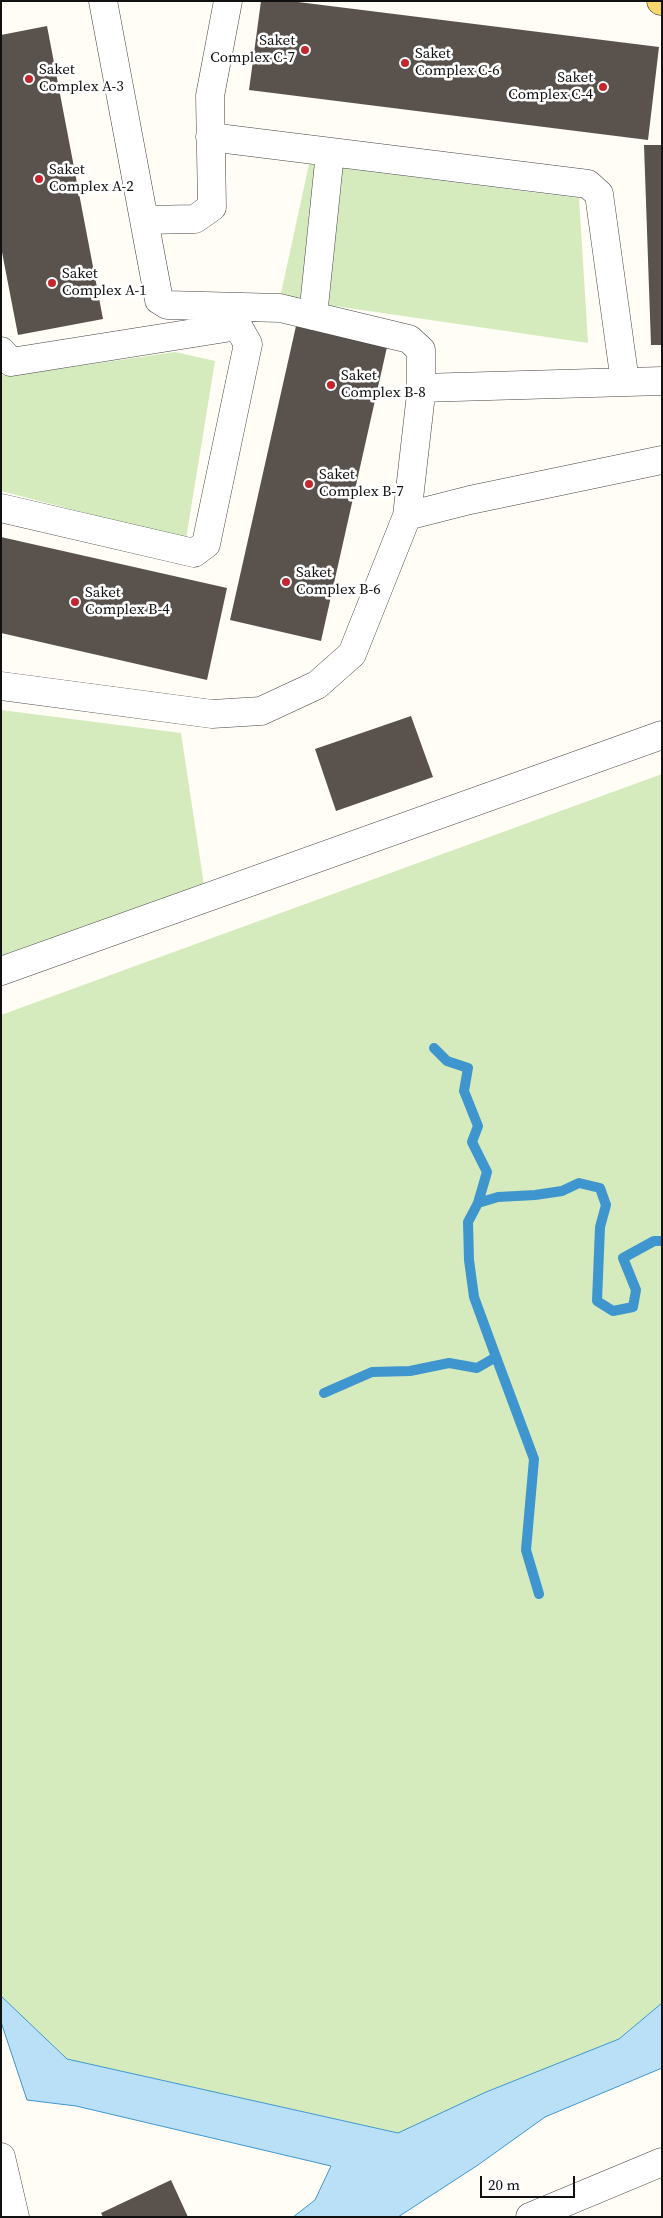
<!DOCTYPE html>
<html>
<head>
<meta charset="utf-8">
<style>
	body { margin:0 }
	#map { position:relative; width:663px; height:2218px; overflow:hidden; background:#fffdf5; font-family:"Source Serif 4",serif }
	canvas { display:block }
	.frame { position:absolute; inset:0; border:2px solid #111; pointer-events:none }
	.scale { position:absolute; left:480px; top:2176px; width:95px; height:22px; box-sizing:border-box; border:2px solid #111; border-top:0; padding-left:6px; font-size:15px; line-height:18px; white-space:nowrap; color:#111; -webkit-text-stroke:4px #fff; paint-order:stroke }
</style>
</head>
<body>
<div id="map">
<canvas width="663" height="2218"></canvas>
<div class="frame"></div>
<div class="scale">20 m</div>
</div>
<script>
const ctx = document.querySelector('canvas').getContext('2d');
ctx.lineJoin = 'round';
function paint(path, color) { ctx.fillStyle = color; ctx.fill(path, 'evenodd'); }
function stroke(path, color, width, dash) { ctx.strokeStyle = color; ctx.lineWidth = width; ctx.lineCap = dash ? 'butt' : 'round'; ctx.setLineDash(dash || []); ctx.stroke(path); }
function write(font, color, halo, rows, align = 'center') {
  ctx.font = font + ' "Source Serif 4",serif'; ctx.lineWidth = 5; ctx.setLineDash([]); ctx.textBaseline = 'middle'; ctx.strokeStyle = halo; ctx.fillStyle = color; for (const [text, x, y, turn = 0] of rows) {
    ctx.save(); ctx.translate(x, y); ctx.rotate((+turn || 0) * Math.PI / 180); ctx.textAlign = isNaN(turn) ? turn : align; if (halo) ctx.strokeText(text, 0, 0); ctx.fillText(text, 0, 0); ctx.restore();
  }
}
paint(new Path2D(`
	M309,164L579,198L588,343L280,298Z
	M175,352L215,361L186,539L1,491V375H17Z
	M1,710L181,733L204,885L1,956Z
	M662,774V2003L619,2039L399,2133L67,2059L1,1996V1015Z`), '#d5ebbd');
const water = new Path2D(`
	M1,1996L67,2059L398,2133L486,2092L619,2039L662,2003V2068L545,2117L478,2165L398,2217H293L315,2200L331,2166L76,2106L27,2100L1,2022Z`);
paint(water, '#b9e0f7');
stroke(water, '#3f96cf', 1);
stroke(new Path2D(`
	M434,1048L447,1061L468,1068L464,1091L478,1126L472,1142L487,1172L478,1203
	M496,1357L534,1459L526,1550L539,1594
	M324,1393L372,1372L410,1371L449,1363L477,1368L496,1357L474,1297L469,1260L468,1222L478,1203L498,1197L535,1195L562,1191L579,1183L600,1188L606,1205L600,1227L597,1301L613,1311L633,1307L636,1290L623,1258L654,1241H662`), '#3f96cf', 10);
paint(new Path2D(`
	M261,1H290L659,47L648,140L249,90Z
	M47,26L103,319L18,335L1,247V35Z
	M644,145H662V345H651Z
	M296,326L387,347L321,641L230,620Z
	M1,537L227,588L207,680L1,633Z
	M411,716L433,777L336,811L315,749Z
	M171,2180L188,2217H103L101,2213Z`), '#5a524d');
const minor = new Path2D(`
	M103,1L159,300L167,305L280,308L409,339L421,350V394L407,516
	M210,137L588,184L599,194L625,382
	M144,220L195,219L212,207L210,96L228,1
	M313,316L330,153
	M1,351L11,362L238,326
	M421,388L662,381
	M1,508L194,553L206,544L248,344L227,307
	M1,686L212,714L261,711L317,685L352,654L407,516L470,500L662,460
	M1,971L662,735
	M1,2157L15,2217
	M530,2217L662,2162`);
const major = new Path2D(`
	M661,1H662`);
stroke(minor, '#444', 29);
stroke(major, '#222', 29);
stroke(minor, '#fff', 28);
stroke(major, '#f9d66b', 28);
for (const [x, y, r, color] of [
	[305,50,5,"#c4262e"],
	[405,63,5,"#c4262e"],
	[29,79,5,"#c4262e"],
	[603,87,5,"#c4262e"],
	[39,179,5,"#c4262e"],
	[52,283,5,"#c4262e"],
	[331,385,5,"#c4262e"],
	[309,484,5,"#c4262e"],
	[286,582,5,"#c4262e"],
	[75,602,5,"#c4262e"]
]) { const dot = new Path2D(); dot.arc(x, y, r, 0, 2 * Math.PI); ctx.fillStyle = color; ctx.fill(dot); stroke(dot, '#fff', 2); }
write('15px', '#111', '#fff', [
	["Saket",295,41,"right"],
	["Complex C-7",295,58,"right"],
	["Saket",415,54],
	["Complex C-6",415,71],
	["Saket",39,70],
	["Complex A-3",39,87],
	["Saket",593,78,"right"],
	["Complex C-4",593,95,"right"],
	["Saket",49,170],
	["Complex A-2",49,187],
	["Saket",62,274],
	["Complex A-1",62,291],
	["Saket",341,376],
	["Complex B-8",341,393],
	["Saket",319,475],
	["Complex B-7",319,492],
	["Saket",296,573],
	["Complex B-6",296,590],
	["Saket",85,593],
	["Complex B-4",85,610]
], 'left');
</script>
</body>
</html>
